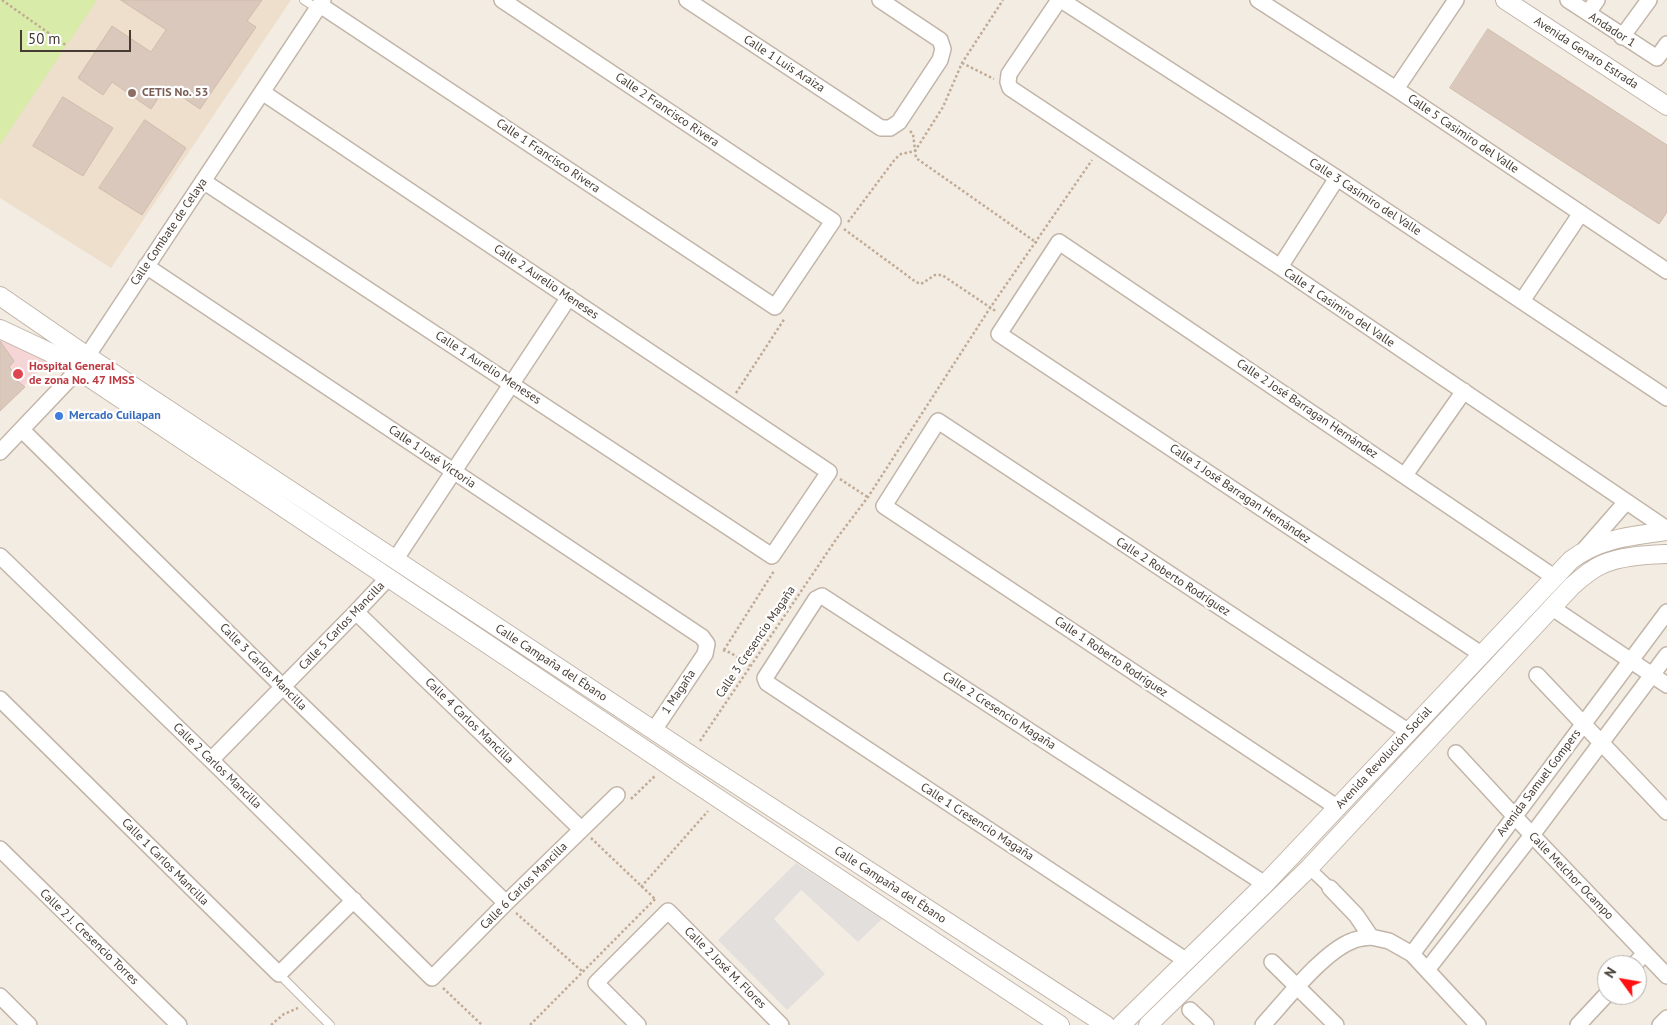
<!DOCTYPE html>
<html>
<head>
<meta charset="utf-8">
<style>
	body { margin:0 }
	#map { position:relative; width:1667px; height:1025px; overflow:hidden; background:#f3ece3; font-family:"PT Sans",sans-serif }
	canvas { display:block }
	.north { position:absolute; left:1597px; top:955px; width:50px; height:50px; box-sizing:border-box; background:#fff; border:1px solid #b5b1ad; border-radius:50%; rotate:302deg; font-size:14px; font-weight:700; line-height:20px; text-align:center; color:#463c33 }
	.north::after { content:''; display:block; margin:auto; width:18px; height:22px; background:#ff0f10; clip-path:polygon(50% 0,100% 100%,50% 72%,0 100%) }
	.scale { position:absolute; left:20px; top:30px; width:111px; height:22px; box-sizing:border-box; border:2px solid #463c33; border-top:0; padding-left:6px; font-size:15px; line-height:18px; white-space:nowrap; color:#463c33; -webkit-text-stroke:4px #fff; paint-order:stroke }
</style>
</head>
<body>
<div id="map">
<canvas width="1667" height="1025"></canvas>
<div class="north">N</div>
<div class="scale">50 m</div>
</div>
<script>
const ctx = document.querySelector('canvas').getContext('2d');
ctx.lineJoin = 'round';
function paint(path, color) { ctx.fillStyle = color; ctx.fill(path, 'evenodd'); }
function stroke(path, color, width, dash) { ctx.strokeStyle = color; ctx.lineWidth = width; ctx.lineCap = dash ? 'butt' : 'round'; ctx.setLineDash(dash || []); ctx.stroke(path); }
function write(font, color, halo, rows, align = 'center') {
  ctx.font = font + ' "PT Sans",sans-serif'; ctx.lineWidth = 4.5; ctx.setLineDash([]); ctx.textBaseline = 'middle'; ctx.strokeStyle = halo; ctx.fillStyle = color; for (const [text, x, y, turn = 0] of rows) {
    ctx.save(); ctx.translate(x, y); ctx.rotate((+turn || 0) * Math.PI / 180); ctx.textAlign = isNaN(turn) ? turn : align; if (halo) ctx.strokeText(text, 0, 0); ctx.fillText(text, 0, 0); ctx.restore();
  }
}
paint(new Path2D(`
	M0,0H291L111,268L0,198Z`), '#eedfcc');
paint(new Path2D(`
	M0,340L48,361L0,411Z`), '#f5d5d6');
paint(new Path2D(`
	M0,0H97L0,145Z`), '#d8eba8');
paint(new Path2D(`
	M796,863L882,919L858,942L801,890L774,919L825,974L787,1010L718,940Z`), '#e3dfdc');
const building = new Path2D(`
	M121,0H262L247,21L256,27L200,109L166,86L151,109L112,82L103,95L78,78L112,26L151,52L166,30Z
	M1488,29L1667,145V212L1659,224L1450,88Z
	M63,97L113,128L83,176L33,146Z
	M145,120L186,148L142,215L99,188Z
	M0,341L14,361L9,367L19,377L16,380L25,387L0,411Z`);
paint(building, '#d9c8bb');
stroke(building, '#d1bcab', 1);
const service = new Path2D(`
	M304,0L318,9
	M279,974L330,1025`);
const pedestrian = new Path2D(`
	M1309,868L1330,888`);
const minor = new Path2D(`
	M687,0L881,128H890L899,122L940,60L943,49L940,40L880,0
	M1059,0L1009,74L1008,82L1010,88L1280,267L1667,529
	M1061,0L1337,178L1667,398
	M1258,0L1396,89L1667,271
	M1568,0L1657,58L1667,44
	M320,5L775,307L833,221L502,0
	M1588,13L1597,0
	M1622,37L1649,0
	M1396,89L1456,0
	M203,181L772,556L829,472L262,92
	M146,266L702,637L707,644L705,654L654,730
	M1280,267L1337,178
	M1522,301L1581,213
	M22,430L283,687L506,903
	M0,452L78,370L323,0
	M1405,475L1464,391
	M1584,550L1626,502
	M0,556L211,760L432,978L506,903L617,795
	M395,560L569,297
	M1551,607L1667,685
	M356,612L581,829
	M1481,654L999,334L1059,242L1554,577
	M1537,675L1667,812
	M0,699L279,974L354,900
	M1456,753L1532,835L1667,976
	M211,760L356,612L388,578
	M1338,808L884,506L938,421L1409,732
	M0,849L179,1025
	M1330,888L1356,915L1371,937L1389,941L1412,954L1478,1025
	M1412,954L1667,612
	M1187,961L767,683L765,678L816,599L822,596L825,598L1265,884
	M1272,962L1336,1025
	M1634,965L1645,953
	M1427,970L1532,835L1667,655
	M0,996L29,1025
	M1190,1010L1206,1025
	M638,1025L596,983L668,911L781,1025
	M1263,1025C1285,1001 1323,952 1352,941C1358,938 1365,938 1371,937
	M1578,1025L1607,994
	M1660,1025L1667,1018`);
const tertiary = new Path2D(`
	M1505,0L1667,106
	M0,296L87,356L691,755L1106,1025
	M0,329L49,352L78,370L680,773L1060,1025
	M1121,1025L1265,884L1571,560C1600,538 1632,536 1667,531
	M1148,1025L1309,868L1572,586C1581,578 1590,570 1601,565C1620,556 1646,555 1667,554`);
stroke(service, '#c2b5a8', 10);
stroke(pedestrian, '#c2b5a8', 14);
stroke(minor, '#c2b5a8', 18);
stroke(tertiary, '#c2b5a8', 20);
stroke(new Path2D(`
	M2,0L67,46
	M962,63L994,79
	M910,131L913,134L916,158L1037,243
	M848,222L895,159L901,154L915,151L943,107L962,63L1003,0
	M844,229L916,282L921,284L935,275H942L997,312
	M736,393L785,318
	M840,479L869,498
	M723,650L731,653L750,666
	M724,650L774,571
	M700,741L837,538L868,497L990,308L1092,160
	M631,799L656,775
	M591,838L656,900
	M641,887L708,811
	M516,913L583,972
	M443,988L482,1025
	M271,1025L284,1014L298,1008
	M530,1025L655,899`), '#c2ab95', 2.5, [2.5, 2.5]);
stroke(service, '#fff', 8);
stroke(pedestrian, '#fff', 11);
stroke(minor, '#fff', 15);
stroke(tertiary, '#fff', 18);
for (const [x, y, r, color] of [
	[132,93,5,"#8d6e63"],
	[18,374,6,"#e0444e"],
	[59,416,5,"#3f7fe0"]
]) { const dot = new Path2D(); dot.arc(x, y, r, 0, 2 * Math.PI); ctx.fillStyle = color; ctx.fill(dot); stroke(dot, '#fff', 2); }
write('12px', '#463c33', '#fff', [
	["Andador 1",1612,30,33],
	["Avenida Genaro Estrada",1586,53,33],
	["Calle 1 Luis Araiza",784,64,33],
	["Calle 2 Francisco Rivera",667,110,34],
	["Calle 5 Casimiro del Valle",1463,134,34],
	["Calle 1 Francisco Rivera",548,156,34],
	["Calle 3 Casimiro del Valle",1365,197,33],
	["Calle Combate de Celaya",169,232,-56],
	["Calle 2 Aurelio Meneses",546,282,34],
	["Calle 1 Casimiro del Valle",1339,308,34],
	["Calle 1 Aurelio Meneses",488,368,33],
	["Calle 2 José Barragan Hernández",1307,409,34],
	["Calle 1 José Victoria",432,457,34],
	["Calle 1 José Barragan Hernández",1240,494,34],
	["Calle 2 Roberto Rodríguez",1173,577,33],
	["Calle 5 Carlos Mancilla",342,626,-46],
	["Calle 3 Cresencio Magaña",756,642,-56],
	["Calle 1 Roberto Rodríguez",1111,657,34],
	["Calle Campaña del Ébano",551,663,33],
	["Calle 3 Carlos Mancilla",263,667,45],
	["1 Magaña",679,692,-56],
	["Calle 2 Cresencio Magaña",999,711,33],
	["Calle 4 Carlos Mancilla",469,721,44],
	["Avenida Revolución Social",1384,758,-47],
	["Calle 2 Carlos Mancilla",217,766,44],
	["Avenida Samuel Gompers",1539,783,-53],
	["Calle 1 Cresencio Magaña",977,822,33],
	["Calle 1 Carlos Mancilla",165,862,45],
	["Calle Melchor Ocampo",1571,876,46],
	["Calle Campaña del Ébano",890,885,33],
	["Calle 6 Carlos Mancilla",524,886,-45],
	["Calle 2 J. Cresencio Torres",89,937,44],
	["Calle 2 José M. Flores",725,968,45]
]);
write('bold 12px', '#785e54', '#fff', [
	["CETIS No. 53",142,93]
], 'left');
write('bold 12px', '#be3a42', '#fff', [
	["Hospital General",29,367],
	["de zona No. 47 IMSS",29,381]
], 'left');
write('bold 12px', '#366cbe', '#fff', [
	["Mercado Cuilapan",69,416]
], 'left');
</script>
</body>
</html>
